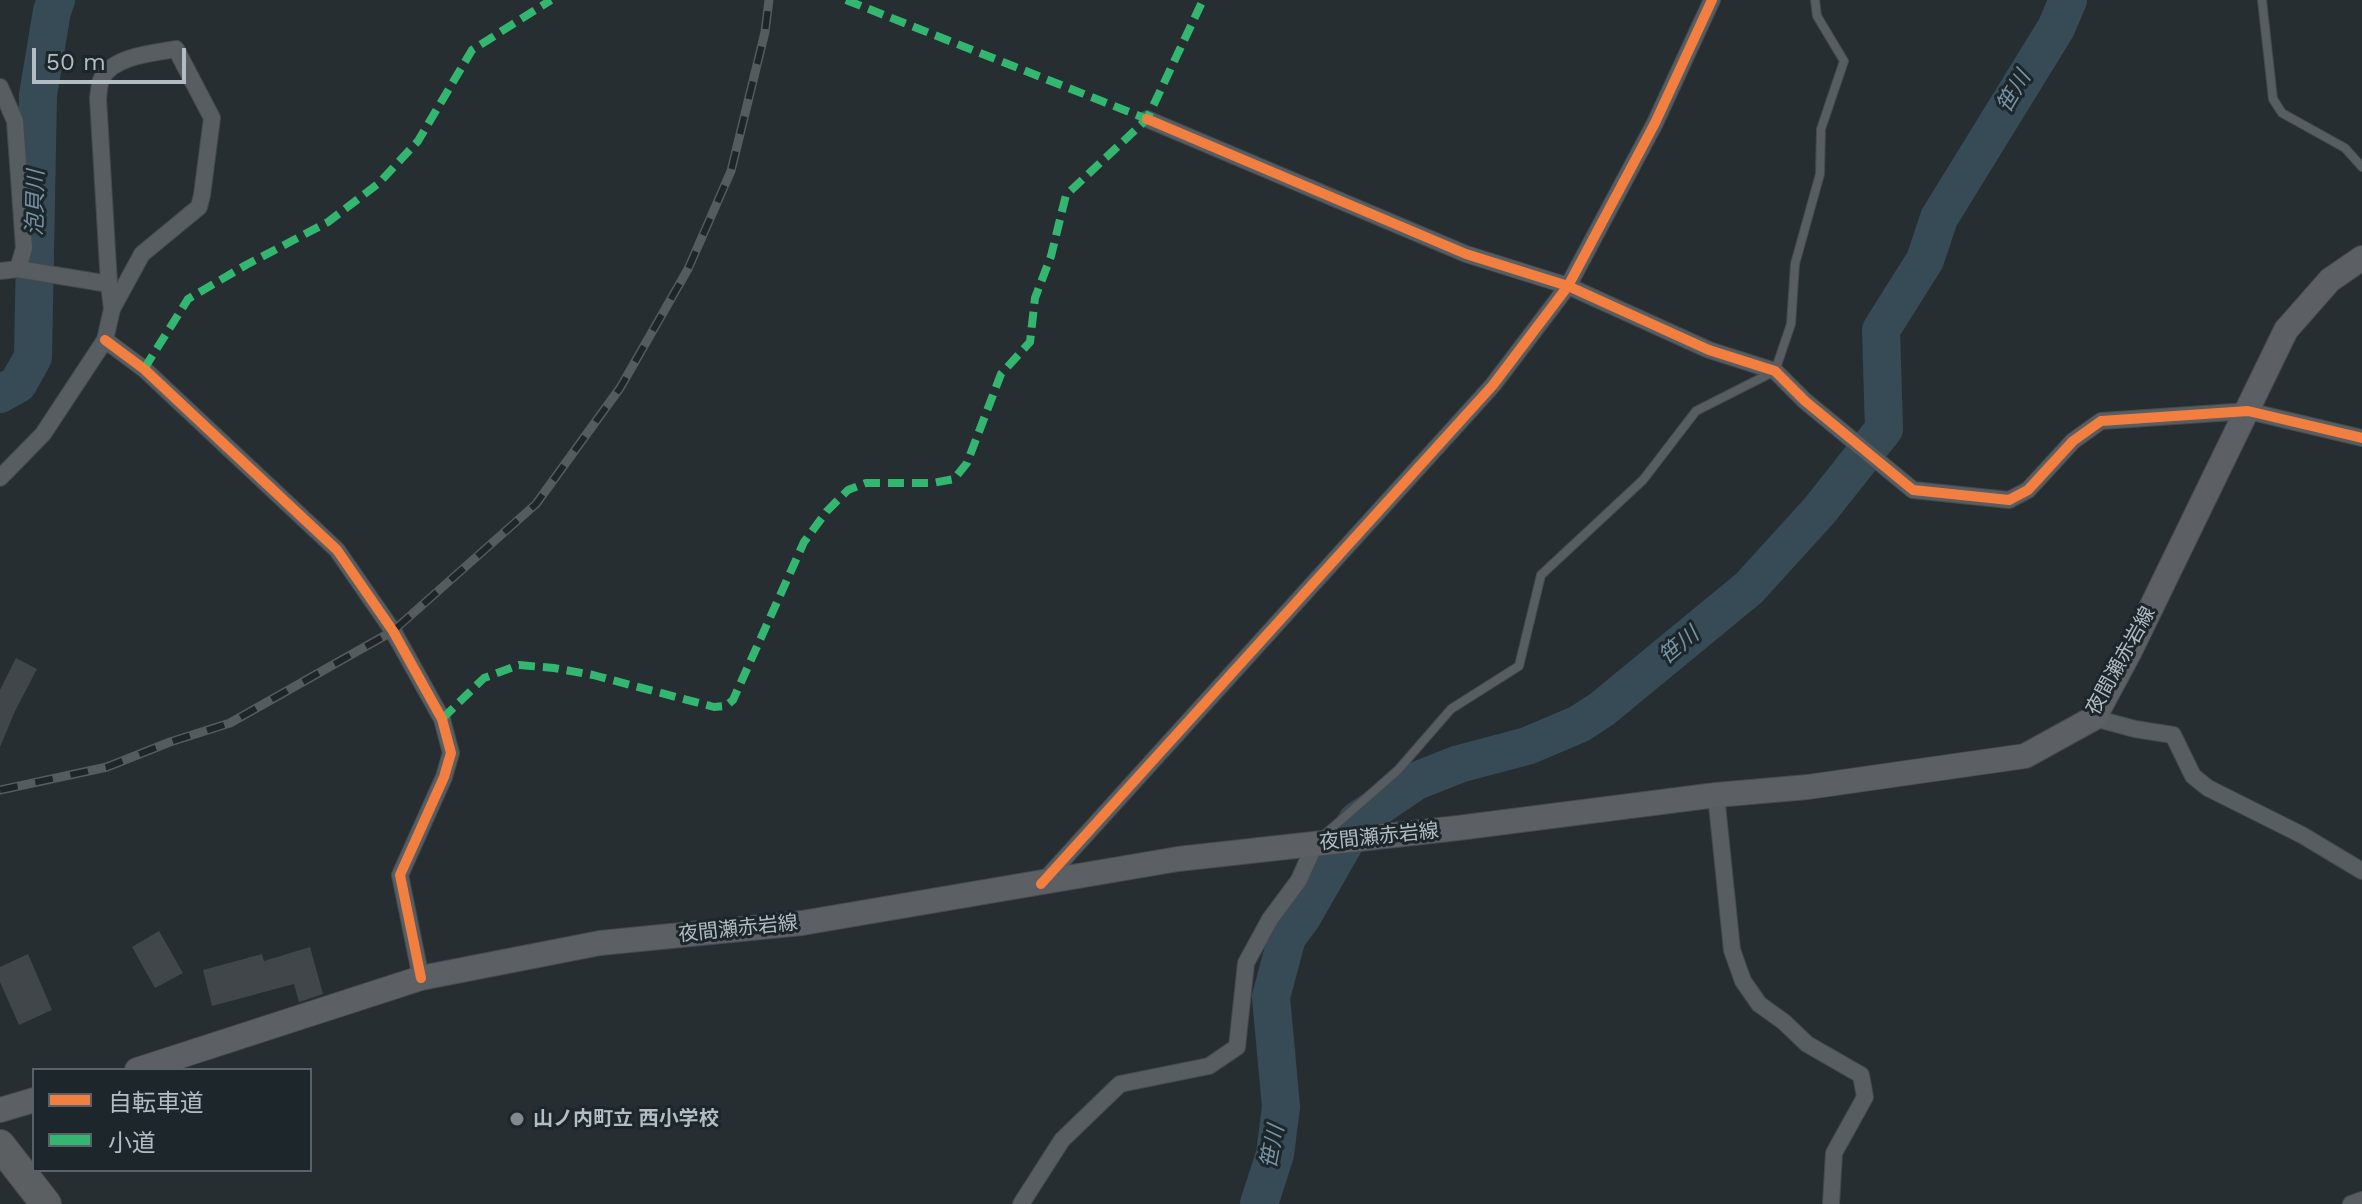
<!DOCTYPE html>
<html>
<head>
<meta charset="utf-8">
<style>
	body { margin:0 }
	#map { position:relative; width:2362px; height:1204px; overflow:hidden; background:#272e32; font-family:"Work Sans","Noto Sans JP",sans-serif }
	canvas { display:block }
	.legend { position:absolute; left:32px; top:1068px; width:280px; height:104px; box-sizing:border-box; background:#1c262b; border:2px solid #586268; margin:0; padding:10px 14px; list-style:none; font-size:24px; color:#b1bcc3 }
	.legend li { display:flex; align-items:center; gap:16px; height:40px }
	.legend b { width:40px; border:2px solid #586268 }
	.scale { position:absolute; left:32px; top:48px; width:154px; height:36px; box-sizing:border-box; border:4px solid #b1bcc3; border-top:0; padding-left:10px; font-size:24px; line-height:28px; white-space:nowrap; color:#b1bcc3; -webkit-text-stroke:6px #1c262b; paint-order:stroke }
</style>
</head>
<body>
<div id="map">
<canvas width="2362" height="1204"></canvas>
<ul class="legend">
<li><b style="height:10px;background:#f27e40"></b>自転車道</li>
<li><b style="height:10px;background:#33b770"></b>小道</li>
</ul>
<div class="scale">50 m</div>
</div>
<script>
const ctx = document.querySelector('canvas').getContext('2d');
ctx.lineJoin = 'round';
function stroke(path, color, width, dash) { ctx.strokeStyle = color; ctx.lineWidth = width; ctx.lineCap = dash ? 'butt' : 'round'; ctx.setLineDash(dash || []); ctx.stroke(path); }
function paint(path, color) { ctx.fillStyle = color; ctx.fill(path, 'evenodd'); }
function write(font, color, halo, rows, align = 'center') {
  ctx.font = font + ' "Work Sans","Noto Sans JP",sans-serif'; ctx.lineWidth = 6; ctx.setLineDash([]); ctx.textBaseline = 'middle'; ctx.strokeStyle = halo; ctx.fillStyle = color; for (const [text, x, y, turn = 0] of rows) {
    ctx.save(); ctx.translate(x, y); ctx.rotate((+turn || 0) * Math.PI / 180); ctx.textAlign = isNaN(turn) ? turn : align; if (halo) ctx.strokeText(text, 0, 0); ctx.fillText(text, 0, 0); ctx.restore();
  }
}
stroke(new Path2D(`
	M0,394L18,384L33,357L38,95L52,11L56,0
	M1259,1204L1275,1154L1281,1107L1271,997L1287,937L1302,917L1357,821L1416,781L1459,764L1527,746L1579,724L1602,709L1749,588L1819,511L1884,429L1881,330L1925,260L1939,218L2056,28L2068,0`), '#374b57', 38);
paint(new Path2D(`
	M16,658L37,669L15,711L0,747V690Z
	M159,931L183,973L155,988L132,947Z
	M310,947L323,994L299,1002L294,984L212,1006L203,970L262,954L264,961Z
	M28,954L52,1010L19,1025L0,982V967Z`), '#41464a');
const lane = new Path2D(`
	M2262,0L2273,99L2282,113L2345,148L2362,167
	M1324,835L1398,770L1451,709L1519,666L1541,575L1643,480L1696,411L1775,371L1791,324L1795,264L1820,174L1821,129L1844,61L1817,16L1815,0`);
const street = new Path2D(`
	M0,87L15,121L24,248L18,269
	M1147,119L1466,254L1568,286L1709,350L1775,371L1805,401L1913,490L2009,500L2028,490L2073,441L2101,421L2248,411L2362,438
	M0,271L18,269L109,284L112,309L105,340L43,434L0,478
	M109,284L98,98C99,92 99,83 102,78C114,56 153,53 176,49L212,118L202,195L199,207L142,254L112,309
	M105,340L144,369L337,550L393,631L442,719L451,753L444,777L400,875L421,978
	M2094,718L2135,729L2173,735L2193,776L2208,788L2302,835L2362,871
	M1716,795L1732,950L1743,981L1759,1004L1784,1022L1807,1044L1861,1075L1865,1097L1834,1153L1831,1204
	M1042,883L1493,385L1568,286L1655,123L1712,0
	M1021,1204L1062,1140L1120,1084L1209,1066L1237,1047L1246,963L1270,919L1299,880L1315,844
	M2351,1204L2362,1200`);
const secondary = new Path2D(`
	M137,1070L421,978L600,943L802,923L1178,859L1458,828L1716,795L1808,787L2025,756L2094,718L2130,651L2286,330L2330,280L2362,258
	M0,1110L34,1100`);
const highway = new Path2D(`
	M0,1145L46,1204`);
stroke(lane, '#444a4d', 10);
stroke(street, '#444a4d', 18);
stroke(secondary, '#444a4d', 26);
stroke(highway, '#444a4d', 32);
stroke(lane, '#575d61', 8);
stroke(street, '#575d61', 16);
stroke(secondary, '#5c6064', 24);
stroke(highway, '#5b5f61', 30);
const rail = new Path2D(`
	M0,790L107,767L170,742L230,723L393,631L536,504L620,388L688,269L731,171L765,32L769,0`);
stroke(rail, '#565b5e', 9);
stroke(rail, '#1c262b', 6, [18]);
stroke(new Path2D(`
	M846,0L1147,119
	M144,369L188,299L246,265L328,222L379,183L418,141L472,50L551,0
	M442,719L484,678L519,665L554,668L593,675L714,707L726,706L733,700L804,542L827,511L848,490L866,483H933L954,479L967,463L1001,374L1030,342L1035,298L1051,256L1066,195L1147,119L1203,0`), '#33b770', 8, [16, 8]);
stroke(new Path2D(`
	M1147,119L1466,254L1568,286L1709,350L1775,371L1805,401L1913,490L2009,500L2028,490L2073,441L2101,421L2248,411L2362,438
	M105,340L144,369L337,550L393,631L442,719L451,753L444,777L400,875L421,978
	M1041,884L1493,385L1568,286L1655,123L1712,0`), '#f27e40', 10);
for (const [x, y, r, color] of [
	[517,1119,8,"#818a90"]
]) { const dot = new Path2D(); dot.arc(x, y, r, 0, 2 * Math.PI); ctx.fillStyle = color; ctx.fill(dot); stroke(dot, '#1c262b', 3); }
write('20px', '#b1bcc3', '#1c262b', [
	["夜間瀬赤岩線",2121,661,-61],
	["夜間瀬赤岩線",1379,837,-6],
	["夜間瀬赤岩線",738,929,-6]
]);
write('bold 20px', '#b1bcc3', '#1c262b', [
	["山ノ内町立 西小学校",533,1119]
], 'left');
write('italic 22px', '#7593a3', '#1c262b', [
	["笹川",2014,92,-59],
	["泡貝川",36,203,-89],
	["笹川",1679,646,-40],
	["笹川",1273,1147,-79]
]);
</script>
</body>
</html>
